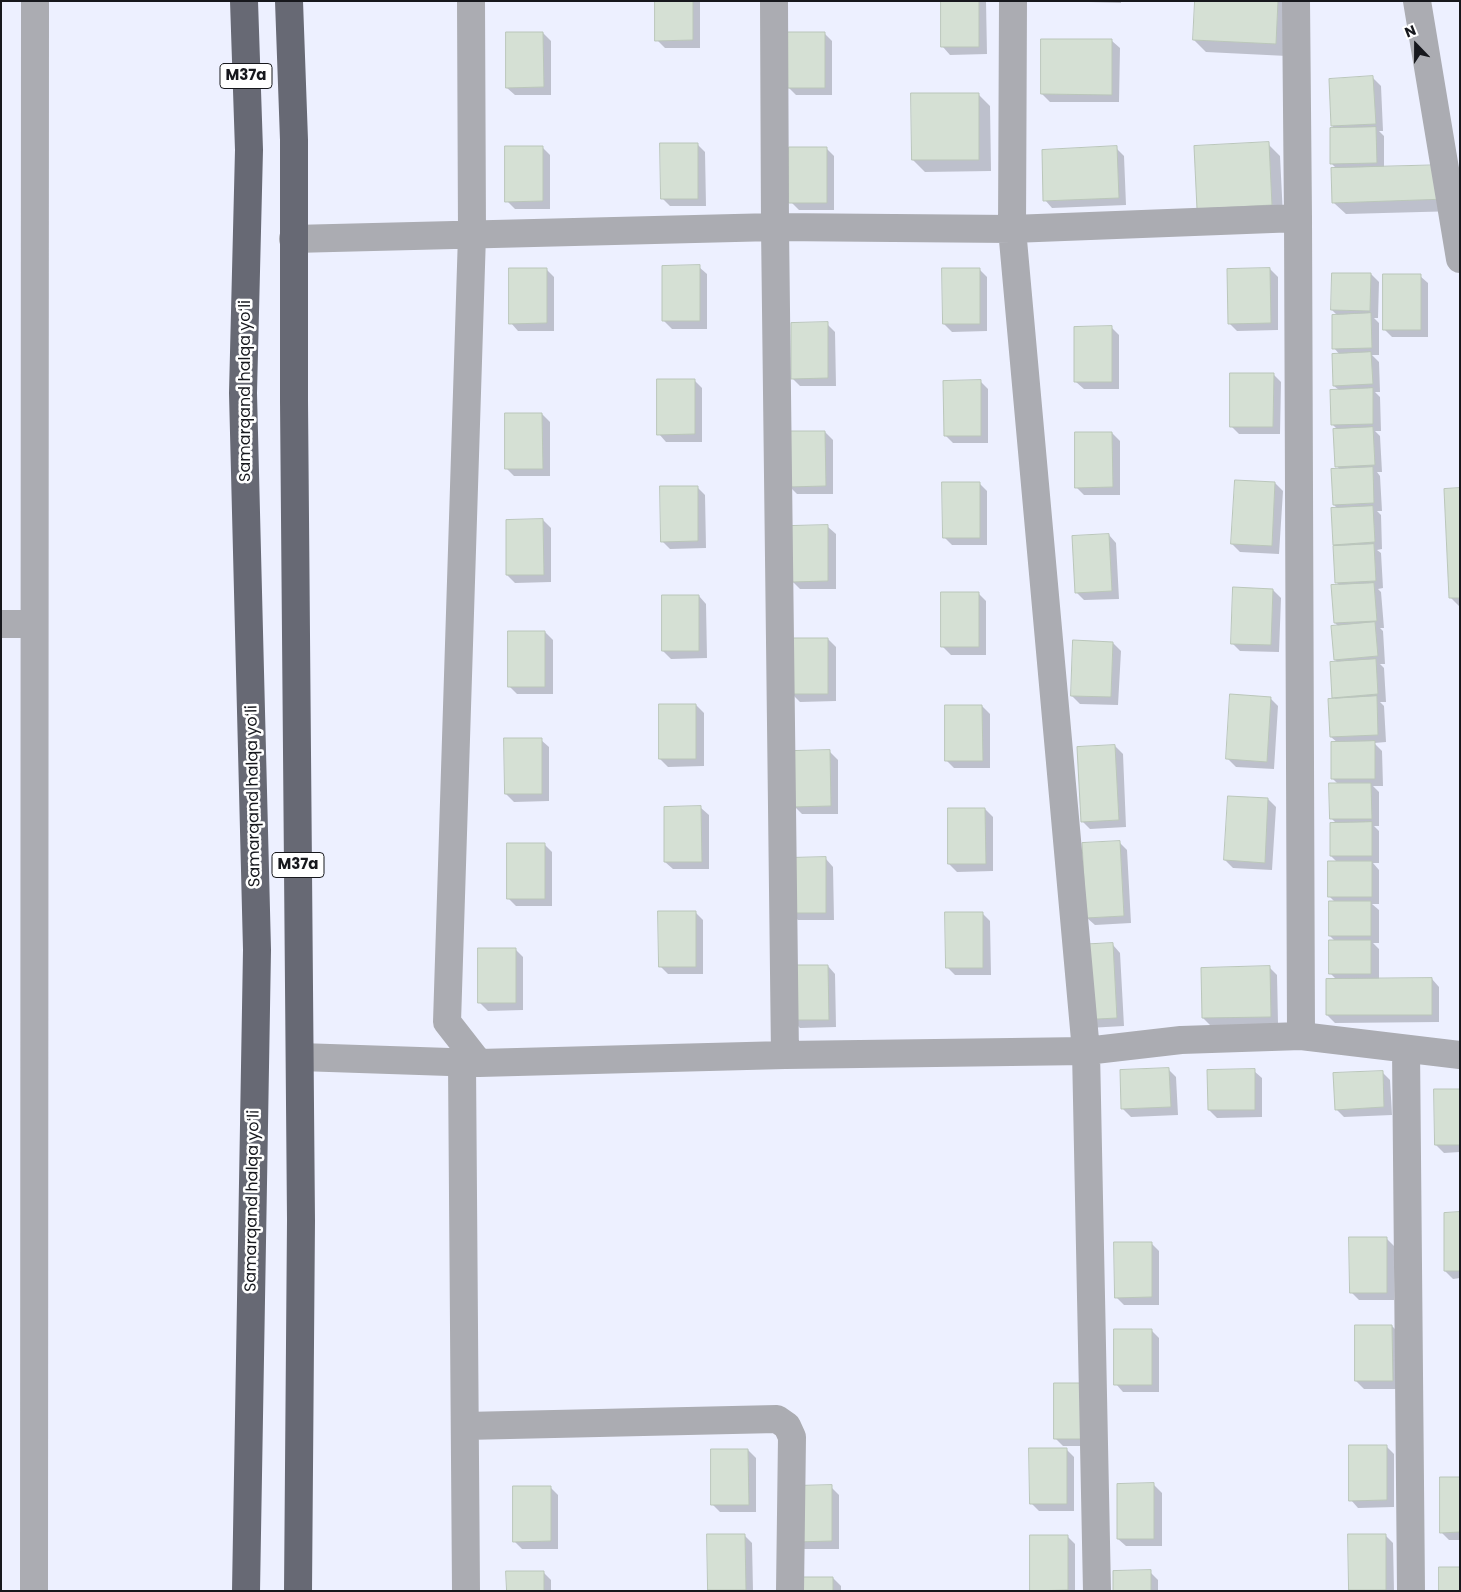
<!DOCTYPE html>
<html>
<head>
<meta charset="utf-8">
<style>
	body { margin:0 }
	#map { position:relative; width:1461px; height:1592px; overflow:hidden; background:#edf0ff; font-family:Poppins,sans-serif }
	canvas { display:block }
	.frame { position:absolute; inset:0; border:2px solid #17181d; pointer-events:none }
	.north { position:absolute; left:1391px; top:20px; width:50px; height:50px; -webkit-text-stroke:4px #fff; paint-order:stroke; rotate:338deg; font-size:14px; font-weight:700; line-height:20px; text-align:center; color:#17181d }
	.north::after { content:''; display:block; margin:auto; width:18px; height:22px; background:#17181d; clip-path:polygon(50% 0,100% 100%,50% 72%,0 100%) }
</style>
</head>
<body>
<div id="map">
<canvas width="1461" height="1592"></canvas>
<div class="frame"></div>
<div class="north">N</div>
</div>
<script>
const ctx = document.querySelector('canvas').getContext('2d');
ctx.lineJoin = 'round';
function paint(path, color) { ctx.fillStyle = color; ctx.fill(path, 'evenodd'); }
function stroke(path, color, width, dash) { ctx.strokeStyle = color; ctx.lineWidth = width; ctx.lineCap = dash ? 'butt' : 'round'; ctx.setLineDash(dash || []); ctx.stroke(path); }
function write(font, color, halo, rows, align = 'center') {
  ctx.font = font + ' Poppins,sans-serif'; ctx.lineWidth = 5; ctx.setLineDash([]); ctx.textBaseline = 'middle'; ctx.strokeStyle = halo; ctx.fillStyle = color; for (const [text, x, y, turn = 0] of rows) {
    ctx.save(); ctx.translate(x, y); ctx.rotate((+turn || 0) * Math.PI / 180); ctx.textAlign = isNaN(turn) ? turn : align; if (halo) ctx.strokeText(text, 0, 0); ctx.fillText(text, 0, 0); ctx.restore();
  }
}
paint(new Path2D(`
	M657,1H700V48H665L657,40Z
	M942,1H986L987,54L950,55L943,47Z
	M1056,1H1121V3Z
	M1196,1H1289L1287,56L1206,52L1194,40Z
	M543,33L551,41V95H515L507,88Z
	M824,33L832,41V95H796L788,87Z
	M1112,41L1120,48L1119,102H1050L1042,94Z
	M1373,78L1381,86L1383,131H1379L1384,136V168L1459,211L1346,214L1334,203L1337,169L1332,164L1336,129L1332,126Z
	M978,94L990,106L991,171L925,172L913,160Z
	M697,144L705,152L706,206H670L662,198Z
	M1268,144L1280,156L1283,216L1210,220Z
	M542,147L550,155V209H515L507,201Z
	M826,148L834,156V210H799L791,202Z
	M1116,148L1124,156L1126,205L1052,208L1045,200Z
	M699,267L707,274V329H672L664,321Z
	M546,269L554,277V331H518L511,323Z
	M979,269L987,277V331L952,332L944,324Z
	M1270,269L1278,277V330L1237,331L1229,323Z
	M1371,274L1379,282L1378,318H1374L1379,323V355H1372L1379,362L1380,392H1375L1380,397L1381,431H1375L1380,436L1382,472H1377L1380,476L1382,511H1377L1381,515L1382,549L1377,550L1381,553L1383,588L1378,589L1381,592L1384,628H1380L1383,631L1385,664H1380L1384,668L1386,702H1380L1384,706L1386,742L1374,743L1382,751L1383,786H1373L1379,792V826H1374L1379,831V863H1373L1379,870V904H1372L1379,910V943H1373L1379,949V980L1432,979L1439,987V1022L1335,1023L1327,1015L1337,980L1331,974L1336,942L1330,936L1335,902L1330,897L1337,862L1331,856L1337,824L1331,818L1338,784L1332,778L1338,743L1331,737L1336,700L1334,697L1338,663L1335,660L1339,627L1335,623L1340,586L1336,582L1337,547L1334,544L1338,509L1334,505L1340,470L1337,466L1338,430L1332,424L1339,390L1334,386L1340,355L1334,348L1338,316L1332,310Z
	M1420,276L1428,283V337H1392L1384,329Z
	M827,324L835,332L836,386H800L792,378Z
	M1111,327L1119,335V389H1084L1076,382Z
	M1273,374L1281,382L1280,434H1239L1231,426Z
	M694,380L702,388V442H666L659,434Z
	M980,381L988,389V443H953L945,435Z
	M542,414L550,422V476H514L506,468Z
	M825,432L833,440V494H797L789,486Z
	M1112,433L1120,441V495H1084L1076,487Z
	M979,483L987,491V545H952L944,537Z
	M1275,483L1283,491L1279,554L1240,552L1232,544Z
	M697,487L705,495L706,548L670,549L662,541Z
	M1460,490V607L1451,598Z
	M543,520L551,528V582L515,583L507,575Z
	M828,527L836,534V589H800L792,581Z
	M1109,535L1116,543L1119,599L1084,600L1076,592Z
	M1273,590L1281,598L1279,652L1240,651L1232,643Z
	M978,593L986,601V655H951L943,647Z
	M699,596L706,604L707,658L671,659L663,651Z
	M545,632L553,640V694H517L509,686Z
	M828,639L836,647V701L800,702L792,694Z
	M1113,643L1121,651L1118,705L1080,704L1072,696Z
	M1270,698L1278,706L1274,769L1236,767L1228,759Z
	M696,705L704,713V766L668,767L660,759Z
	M982,706L990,714V768H954L946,760Z
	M541,740L549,747V801L514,802L506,794Z
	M1115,746L1123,754L1126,827L1090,829L1082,821Z
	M830,752L838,760V814H802L794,806Z
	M1268,799L1276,807L1272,870L1233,868L1225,860Z
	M701,808L709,815V869H673L665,862Z
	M985,809L993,817V871L957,872L949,864Z
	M1119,842L1127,850L1131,923L1095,925L1087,918Z
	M544,844L552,852V906H516L509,899Z
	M826,859L833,867L834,920H798L790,913Z
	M695,912L703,920V974H668L660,966Z
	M982,913L990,921L991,975H955L947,967Z
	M1113,945L1120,953L1124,1026L1088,1028Z
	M515,949L523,957V1010L488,1011L480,1003Z
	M828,966L835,974L836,1027L800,1028L792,1020Z
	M1269,967L1277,975L1278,1024L1211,1026L1203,1018Z
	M1168,1069L1176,1077L1178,1115L1131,1117L1123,1109Z
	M1254,1071L1262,1078V1117L1217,1118L1209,1110Z
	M1382,1072L1390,1080L1392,1115L1344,1117L1336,1109Z
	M1460,1090V1152L1444,1153L1436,1145Z
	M1460,1214V1278L1453,1279L1445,1271Z
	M1386,1238L1394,1246V1300H1359L1351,1292Z
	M1151,1243L1159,1251V1305H1124L1116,1297Z
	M1392,1326L1400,1334V1389H1364L1356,1381Z
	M1151,1330L1159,1338V1392H1123L1116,1384Z
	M1055,1384L1099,1446H1063L1055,1438Z
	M1386,1446L1394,1454V1507L1358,1508L1351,1500Z
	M1066,1449L1074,1457V1511H1039L1031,1503Z
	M748,1450L756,1458V1512H720L712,1504Z
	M1460,1478V1540H1449L1441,1532Z
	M1154,1485L1162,1493V1546H1126L1118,1539Z
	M550,1487L558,1495V1549H522L514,1541Z
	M831,1487L839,1495V1549H804L796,1541Z
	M744,1535L752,1543L753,1591H710L709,1590Z
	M1385,1535L1393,1543L1394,1591H1351L1350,1590Z
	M1067,1536L1075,1544V1591H1032Z
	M543,1572L551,1580V1591H508Z
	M1150,1572L1158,1580V1591H1114Z
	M833,1578L841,1586V1591H797Z`), '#0003');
const building = new Path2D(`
	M655,1H693V40L655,41Z
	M941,1H979V47H941Z
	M1195,1H1278L1276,44L1193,40Z
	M506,32H543L544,87L506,88Z
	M787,32H825V88H787Z
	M1041,39H1112V95L1041,94Z
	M1373,76L1376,124L1331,126L1329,79Z
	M911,93H979V160H912Z
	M1376,127L1377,163L1330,164V128Z
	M1269,142L1272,205L1197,209L1194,146Z
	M660,143H698V199H661Z
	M505,146H543V201L505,202Z
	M1117,146L1119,198L1043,201L1042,150Z
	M789,147H827V203H789Z
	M1446,165L1447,199L1332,203L1331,168Z
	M700,265V321H662V266Z
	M509,268H547V323L509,324Z
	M942,268H980V324H943Z
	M1270,268L1271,323L1228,324L1227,269Z
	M1332,273H1371L1370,311L1331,310Z
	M1383,274H1421V330H1383Z
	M1371,313L1372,348L1332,349V315Z
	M828,322V378L791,379V323Z
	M1112,326V382H1074V327Z
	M1371,352L1373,384L1333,386L1332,354Z
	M1230,373H1274L1273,427H1230Z
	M657,379H695V434L657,435Z
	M981,380V436H944L943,381Z
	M1373,388V424L1331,425L1330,390Z
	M505,413H542L543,469H505Z
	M1373,427L1375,465L1335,467L1333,429Z
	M788,431H825L826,486L788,487Z
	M1075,432H1112L1113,487L1075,488Z
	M1373,467L1374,503L1333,505L1331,469Z
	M1235,480L1275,482L1272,546L1231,544Z
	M942,482H980V538H943Z
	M660,486H698V541L661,542Z
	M1460,488V598H1449L1444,489Z
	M1373,506L1375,542L1333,545L1331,508Z
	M543,519L544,575H506V520Z
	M828,525V581L791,582L790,526Z
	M1109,534L1112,591L1075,593L1072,536Z
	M1374,544L1376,581L1335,583L1333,546Z
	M1374,583L1377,621L1334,623L1331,585Z
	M1233,587L1273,589L1271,645L1231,644Z
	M941,592H979V647H941Z
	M662,595H699V651H662Z
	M1375,622L1378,656L1334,660L1331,626Z
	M508,631H545V687H508Z
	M790,638H828V694H791Z
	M1073,640L1113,642L1111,697L1071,696Z
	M1376,659L1378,694L1332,698L1330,662Z
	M1230,694L1271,697L1267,762L1226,759Z
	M1377,696L1378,735L1330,737L1328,699Z
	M659,704H696V759H659Z
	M945,705H982L983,761H945Z
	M504,738H542V794H505Z
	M1375,741V779H1331V742Z
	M1115,745L1119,820L1081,822L1077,747Z
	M830,750L831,806L793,807V751Z
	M1329,783H1371L1372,819H1330Z
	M1228,796L1268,798L1265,863L1224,860Z
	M701,806L702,862H664V807Z
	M948,808H985L986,864H948Z
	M1372,822V856H1330V823Z
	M1120,841L1124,916L1086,918L1082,843Z
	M507,843H545V899H507Z
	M826,857V913H789L788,858Z
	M1328,861H1372V897H1328Z
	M1329,901H1371V936H1329Z
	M658,911H696V967H659Z
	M945,912H983V968H946Z
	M1329,940H1371V974H1329Z
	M1113,943L1117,1018L1079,1020L1075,945Z
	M478,948H516V1003H478Z
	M791,965H828L829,1020H791Z
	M1270,966L1271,1017L1202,1018L1201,968Z
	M1432,978V1015H1326V979Z
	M1169,1068L1171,1107L1121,1109L1120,1070Z
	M1255,1069V1110H1208L1207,1070Z
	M1383,1071L1384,1107L1335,1110L1333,1073Z
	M1434,1089H1460V1145H1435Z
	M1460,1212V1271H1444V1213Z
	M1349,1237H1387V1293H1350Z
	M1114,1242H1152V1297L1115,1298Z
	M1355,1325H1392L1393,1381H1355Z
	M1114,1329H1152V1385H1114Z
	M1054,1383H1091L1092,1439H1054Z
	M1349,1445H1387V1500L1349,1501Z
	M1029,1448H1067V1504H1030Z
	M711,1449H748L749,1505H711Z
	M1440,1477H1460V1532L1440,1533Z
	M1154,1483V1539H1117V1484Z
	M832,1485V1541L795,1542L794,1486Z
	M513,1486H551V1541L513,1542Z
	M707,1534H745L746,1590H708Z
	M1348,1534H1386V1590H1349Z
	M1030,1535H1068V1590L1030,1591Z
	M1439,1567H1460V1591H1439Z
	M1151,1570V1591H1113V1571Z
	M506,1571H544V1591H507Z
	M796,1577H833V1591H796Z`);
paint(building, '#d5e0d4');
stroke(building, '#bac6ba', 1);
stroke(new Path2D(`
	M471,1L472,235L447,1022L479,1063
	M774,1L775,227L785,1055
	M1013,1L1012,229L1086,1051L1097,1591
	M1296,1L1298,218L1301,1036
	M1417,1L1460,259
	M293,239L775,227L1012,229L1298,218
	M1,624H34
	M1406,1049L1411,1591
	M300,1057L479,1063L785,1055L1086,1051L1181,1040L1301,1036L1460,1055
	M462,1063L466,1591
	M465,1426L777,1419L787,1426L792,1437L790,1591
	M34,1591L35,1`), '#abacb2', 28);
stroke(new Path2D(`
	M244,1L249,150L243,393L257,950L246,1591
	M289,1L294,140V401L301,1220L298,1591`), '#676974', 28);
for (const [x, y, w] of [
	[246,76,52],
	[298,865,52]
]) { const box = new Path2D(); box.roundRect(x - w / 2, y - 12.5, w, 25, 4); ctx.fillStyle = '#fff'; ctx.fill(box); stroke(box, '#17181d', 1); }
write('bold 15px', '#17181d', null, [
	["M37a",246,76],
	["M37a",298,865]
]);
write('16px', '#17181d', '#fff', [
	["Samarqand halqa yoʻli",246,391,-90],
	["Samarqand halqa yoʻli",254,796,-91],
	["Samarqand halqa yoʻli",253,1201,-89]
]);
</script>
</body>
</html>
